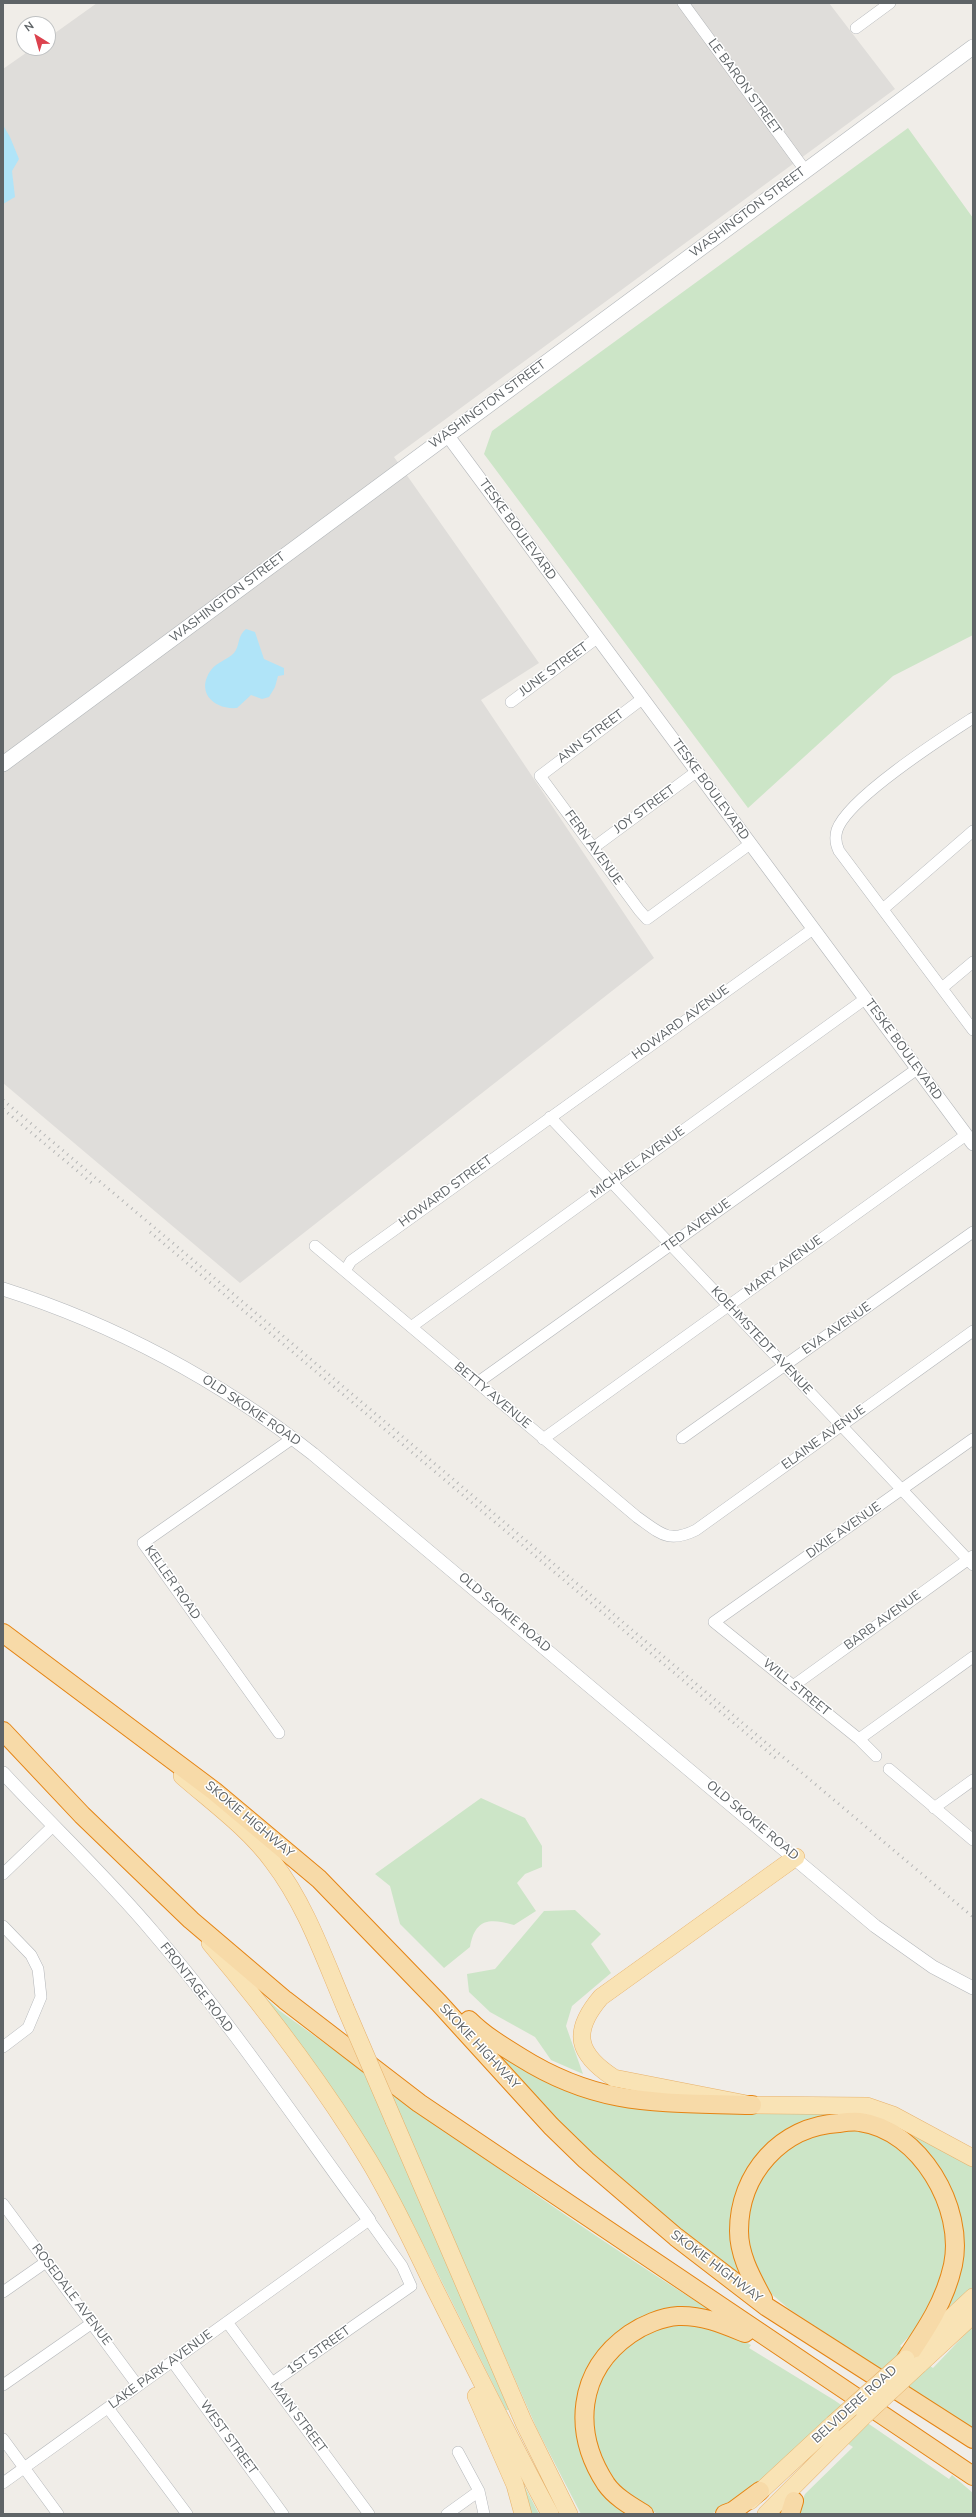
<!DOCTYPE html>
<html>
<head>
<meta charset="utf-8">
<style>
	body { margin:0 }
	#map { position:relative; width:976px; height:2517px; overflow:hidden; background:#f0ede8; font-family:"Nunito Sans",sans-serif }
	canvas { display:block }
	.frame { position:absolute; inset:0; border:4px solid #5f6467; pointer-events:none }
	.north { position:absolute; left:16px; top:16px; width:40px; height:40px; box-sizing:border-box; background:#fff; border:1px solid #bfc1c2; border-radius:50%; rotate:323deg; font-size:11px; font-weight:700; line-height:16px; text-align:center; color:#5f6467 }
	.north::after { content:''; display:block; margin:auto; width:14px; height:18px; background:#dc424e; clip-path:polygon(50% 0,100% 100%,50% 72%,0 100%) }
</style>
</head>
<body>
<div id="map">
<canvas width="976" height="2517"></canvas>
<div class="frame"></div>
<div class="north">N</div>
</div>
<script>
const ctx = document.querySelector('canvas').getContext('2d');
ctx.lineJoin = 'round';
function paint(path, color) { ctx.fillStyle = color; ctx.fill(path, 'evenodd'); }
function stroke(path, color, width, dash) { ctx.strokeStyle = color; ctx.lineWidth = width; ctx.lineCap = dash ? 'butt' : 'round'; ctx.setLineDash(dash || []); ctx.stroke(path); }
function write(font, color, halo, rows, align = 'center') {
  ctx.font = font + ' "Nunito Sans",sans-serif'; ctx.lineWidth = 3; ctx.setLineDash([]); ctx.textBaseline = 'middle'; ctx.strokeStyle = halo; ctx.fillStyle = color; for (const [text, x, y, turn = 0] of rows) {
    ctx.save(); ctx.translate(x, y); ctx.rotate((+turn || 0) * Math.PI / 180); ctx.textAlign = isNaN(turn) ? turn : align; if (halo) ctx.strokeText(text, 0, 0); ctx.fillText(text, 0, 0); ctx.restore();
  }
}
paint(new Path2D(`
	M97,3H829L895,89L394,457L539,663L481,700L654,958L240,1283L3,1083V69L33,48H48V38Z`), '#dfddda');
paint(new Path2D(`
	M908,128L973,218V635L893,676L748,808L484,454L492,431Z
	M481,1798L525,1818L542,1846V1867L525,1874L517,1883L536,1911L514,1925C490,1918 475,1918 470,1947L444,1968L400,1924L390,1886L375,1874Z
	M575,1910L601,1934L591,1944L611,1973L572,2006L566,2026L583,2074L551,2060L535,2037L490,2012L469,1992L467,1974L495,1969L544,1911Z
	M265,1997L280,2011C432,2120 582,2233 743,2330L699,2312L608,2345L581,2440L578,2441C586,2477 601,2491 629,2514H581L537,2429L437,2202L406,2163L509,2410H506L411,2220Z
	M448,2005L545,2081L875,2114L973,2166V2290L932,2329L956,2252L922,2153L842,2118L752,2166L745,2278L709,2255L574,2141Z
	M827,2129L869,2131L905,2150L936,2194L945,2228L946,2249L942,2282L917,2328L900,2346L933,2368L973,2326V2430L789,2309L768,2291L752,2265L743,2224L768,2159Z
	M684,2321L730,2333L751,2345L749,2348L834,2400L949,2479L952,2475L973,2493V2514H796L805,2494L853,2447L820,2426L744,2498L713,2513L659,2514L641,2507L624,2496L593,2451L595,2382L632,2337Z
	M504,2447L539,2514H526Z`), '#cce5c7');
paint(new Path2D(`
	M3,125L10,137L19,159L12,171L15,197L3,204Z
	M246,629L255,632L264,659L284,668V675L278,676L275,687L269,697L262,699L251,695L237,708C214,710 195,692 211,670C217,662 227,660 234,653C240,646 237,636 246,629Z`), '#b0e4f8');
const minor = new Path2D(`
	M683,3L805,170
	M856,28L890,3
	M642,699L540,776L639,910L647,919L750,844
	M511,702L597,638
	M973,718C942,738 848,798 837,830C835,837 836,845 839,851L973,1030
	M593,848L696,772
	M883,909L973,831
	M942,988L973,962
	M550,1117L973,1565
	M315,1246L637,1517C660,1533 668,1544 696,1530L973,1331
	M345,1271L351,1261L813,929
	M411,1327L865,999
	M477,1383L917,1069
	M682,1438L973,1232
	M543,1439L966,1135
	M793,1686L973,1556
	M279,1733L143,1543L293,1438
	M859,1739L973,1657
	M876,1756L859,1739L714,1622L973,1439
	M889,1769L973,1840
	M934,1808L973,1780
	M3,1874L53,1826
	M3,1926L31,1955L38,1969L41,1997L28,2028L3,2047
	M3,2204L138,2386
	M3,2292L46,2262
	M227,2322L369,2514
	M172,2361L283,2514
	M3,2385L92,2323
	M108,2408L187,2514
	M3,2439L58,2514
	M458,2452L479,2491L484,2514
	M3,2483L369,2220L402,2266L411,2286L272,2383
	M447,2514L479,2491`);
const tertiary = new Path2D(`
	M448,436L973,1144
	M3,1289C116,1325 220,1381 313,1454L875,1926L933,1967L973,1988
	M3,1773C52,1826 105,1875 152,1931C230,2022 298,2123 369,2220`);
const secondary = new Path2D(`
	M3,764L973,47`);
const primary = new Path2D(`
	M182,1776C213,1803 249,1829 273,1862C306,1905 324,1958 345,2007
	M796,1857L601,1997C571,2032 577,2054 614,2078L752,2105L867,2106L893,2115L973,2158
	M210,1943C267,2011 322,2083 368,2159C393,2200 413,2244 434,2287C472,2363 510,2439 550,2514
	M394,2121L524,2423L569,2514
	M916,2350L973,2297
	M919,2365L973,2315
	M476,2396L515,2485L523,2514
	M750,2501L833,2424
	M766,2514L865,2415`);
const trunk = new Path2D(`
	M3,1633L214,1791L319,1879L439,2003L551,2126L586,2160L676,2237L767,2307L973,2439
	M3,1731L82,1815L191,1920L285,2000L419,2103L973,2476
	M469,2020C484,2035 502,2046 520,2057C601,2108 662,2102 752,2105
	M763,2299C752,2278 739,2256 739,2231C739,2174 781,2126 839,2123C846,2122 854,2121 860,2122C920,2130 965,2208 953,2265C945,2301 927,2328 906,2359
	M644,2514C631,2506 615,2497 606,2484C572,2432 577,2371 630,2334C643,2325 662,2317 678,2316C702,2315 723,2324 745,2333
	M725,2514L733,2511L760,2491
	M790,2514L794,2501`);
stroke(minor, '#b3b6b9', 12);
stroke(tertiary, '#b3b6b9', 14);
stroke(secondary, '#b4b8bb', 16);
stroke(primary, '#e7b16b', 18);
stroke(trunk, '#e58413', 20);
stroke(minor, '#fff', 11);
stroke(tertiary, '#fff', 13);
stroke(secondary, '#fff', 15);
stroke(primary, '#f9e3b5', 17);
stroke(trunk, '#f7daa8', 18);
stroke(new Path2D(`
	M3,1100L973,1917
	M3,1109L93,1184
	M150,1232L779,1761`), '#b4b5b5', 3, [1, 5]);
const primaryBridge = new Path2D(`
	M345,2007L394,2121
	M865,2415L919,2365
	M833,2424L906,2359`);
stroke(primaryBridge, '#e7b16b', 18, []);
stroke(primaryBridge, '#f9e3b5', 17);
write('13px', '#5f6467', '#fff', [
	["LE BARON STREET",744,87,54],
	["WASHINGTON STREET",748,213,-37],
	["WASHINGTON STREET",488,405,-36],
	["TESKE BOULEVARD",517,530,54],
	["WASHINGTON STREET",228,598,-37],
	["JUNE STREET",554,670,-36],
	["ANN STREET",591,737,-37],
	["TESKE BOULEVARD",710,790,54],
	["JOY STREET",645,810,-36],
	["FERN AVENUE",593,848,54],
	["HOWARD AVENUE",681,1023,-36],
	["TESKE BOULEVARD",903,1050,54],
	["MICHAEL AVENUE",638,1163,-36],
	["HOWARD STREET",446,1192,-36],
	["TED AVENUE",697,1226,-36],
	["MARY AVENUE",784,1266,-36],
	["EVA AVENUE",837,1329,-35],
	["KOEHMSTEDT AVENUE",761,1341,47],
	["BETTY AVENUE",492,1396,40],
	["OLD SKOKIE ROAD",251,1411,34],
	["ELAINE AVENUE",824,1438,-36],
	["DIXIE AVENUE",844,1531,-35],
	["KELLER ROAD",172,1583,55],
	["OLD SKOKIE ROAD",504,1613,40],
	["BARB AVENUE",883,1621,-36],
	["WILL STREET",796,1688,39],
	["SKOKIE HIGHWAY",249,1820,40],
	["OLD SKOKIE ROAD",752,1821,40],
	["FRONTAGE ROAD",196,1988,52],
	["SKOKIE HIGHWAY",479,2047,47],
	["SKOKIE HIGHWAY",716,2267,37],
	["ROSEDALE AVENUE",71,2295,53],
	["1ST STREET",319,2351,-35],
	["LAKE PARK AVENUE",161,2370,-36],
	["BELVIDERE ROAD",855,2405,-42],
	["MAIN STREET",298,2418,53],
	["WEST STREET",228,2438,54]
]);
</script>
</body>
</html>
